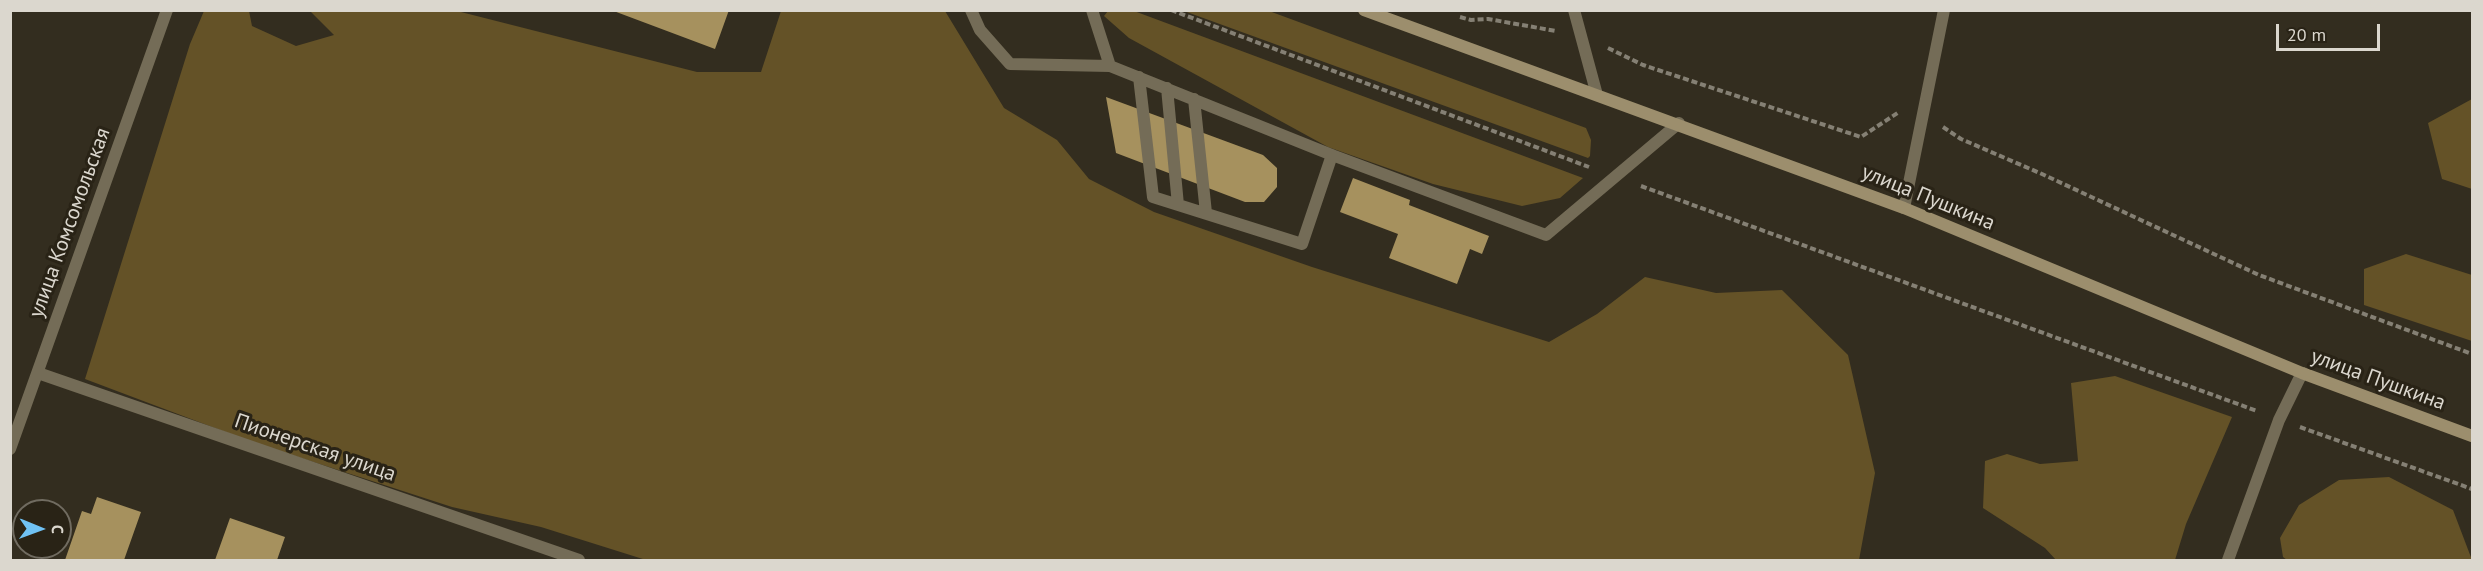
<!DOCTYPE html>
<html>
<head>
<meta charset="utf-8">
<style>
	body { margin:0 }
	#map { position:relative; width:2483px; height:571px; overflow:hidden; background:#332d1f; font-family:"PT Sans",sans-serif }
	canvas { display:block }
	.frame { position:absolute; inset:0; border:12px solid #dbd7ce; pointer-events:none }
	.north { position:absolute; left:12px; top:499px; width:60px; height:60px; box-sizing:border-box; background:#292316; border:2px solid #706b60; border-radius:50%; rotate:91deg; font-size:16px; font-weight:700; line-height:24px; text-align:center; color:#dbd7ce }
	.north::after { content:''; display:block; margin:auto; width:21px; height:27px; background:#70c2f4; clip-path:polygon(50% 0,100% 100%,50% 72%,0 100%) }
	.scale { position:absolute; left:2276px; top:24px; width:104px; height:27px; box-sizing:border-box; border:3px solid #dbd7ce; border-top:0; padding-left:8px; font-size:18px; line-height:21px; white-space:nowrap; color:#dbd7ce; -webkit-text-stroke:4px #292316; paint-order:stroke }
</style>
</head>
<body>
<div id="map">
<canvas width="2483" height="571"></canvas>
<div class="frame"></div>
<div class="north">С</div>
<div class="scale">20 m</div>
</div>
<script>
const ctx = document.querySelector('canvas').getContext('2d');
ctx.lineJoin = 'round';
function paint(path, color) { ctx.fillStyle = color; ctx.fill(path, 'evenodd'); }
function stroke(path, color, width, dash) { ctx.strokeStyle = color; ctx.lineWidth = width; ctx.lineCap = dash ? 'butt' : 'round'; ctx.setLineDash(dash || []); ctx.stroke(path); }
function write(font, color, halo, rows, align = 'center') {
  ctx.font = font + ' "PT Sans",sans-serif'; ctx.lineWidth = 6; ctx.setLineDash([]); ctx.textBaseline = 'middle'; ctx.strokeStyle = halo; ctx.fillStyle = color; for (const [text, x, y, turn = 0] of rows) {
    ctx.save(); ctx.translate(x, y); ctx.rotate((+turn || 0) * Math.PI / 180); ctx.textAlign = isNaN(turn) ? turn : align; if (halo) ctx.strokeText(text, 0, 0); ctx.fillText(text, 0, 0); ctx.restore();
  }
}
paint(new Path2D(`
	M204,11H249L252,26L296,46L334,35L310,11H457L697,72H761L781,11H945L1004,108L1057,140L1089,179L1154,212L1312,267L1549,342L1597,314L1645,277L1716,293L1782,290L1848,355L1875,473L1859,560H646L541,527L452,507L252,442L85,379L190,44Z
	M1108,11H1134L1583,178L1560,198L1522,206L1433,184L1328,147L1129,38L1104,16Z
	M1184,11H1269L1586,128L1591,140L1590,156L1588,158Z
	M2472,99V189L2442,179L2428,123Z
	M2406,254L2472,275V341L2364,305V269Z
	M2115,376L2232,417L2186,524L2175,560H2056L2045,548L1983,508L1985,461L2007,454L2040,464L2078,461L2071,383Z
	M2389,477L2453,510L2472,560H2287L2283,557L2280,538L2299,505L2339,480Z`), '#645227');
paint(new Path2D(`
	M611,10H729L715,49Z
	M1106,97L1263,155L1277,168V187L1264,202H1245L1116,153Z
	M1353,178L1410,200L1409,205L1489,236L1482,254L1470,249L1457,284L1389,258L1398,234L1340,212Z
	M97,497L141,512L124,560H65L82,511L91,514Z
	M230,518L285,537L277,560H215Z`), '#a6915e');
stroke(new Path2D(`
	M1171,10L1589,167
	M1460,17L1471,20L1488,19L1556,31
	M1608,48L1643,65L1861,137L1899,112
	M1943,127L1961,139L2042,174L2259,275L2472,354
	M1641,186L2257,411
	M2300,427L2472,489`), '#858074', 4, [6, 3]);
stroke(new Path2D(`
	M971,10L980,30L1010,64L1110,66
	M1092,10L1110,66L1332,155L1546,235L1679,123
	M1574,10L1597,95
	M1139,77L1153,197L1302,244L1332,155
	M1167,88L1178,205
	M1194,99L1206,213
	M1904,208L1944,10`), '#746c57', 12);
stroke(new Path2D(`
	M38,373L579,560
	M10,449L167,10
	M2228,560L2279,420L2302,373`), '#746c57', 12);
stroke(new Path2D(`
	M1364,10L1904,208L2302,373L2472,436`), '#9c8e6d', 12);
write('21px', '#dbd7ce', '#292316', [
	["улица Пушкина",1928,198,22],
	["улица Комсомольская",70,223,-70],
	["улица Пушкина",2378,380,20],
	["Пионерская улица",315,448,19]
]);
</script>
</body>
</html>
